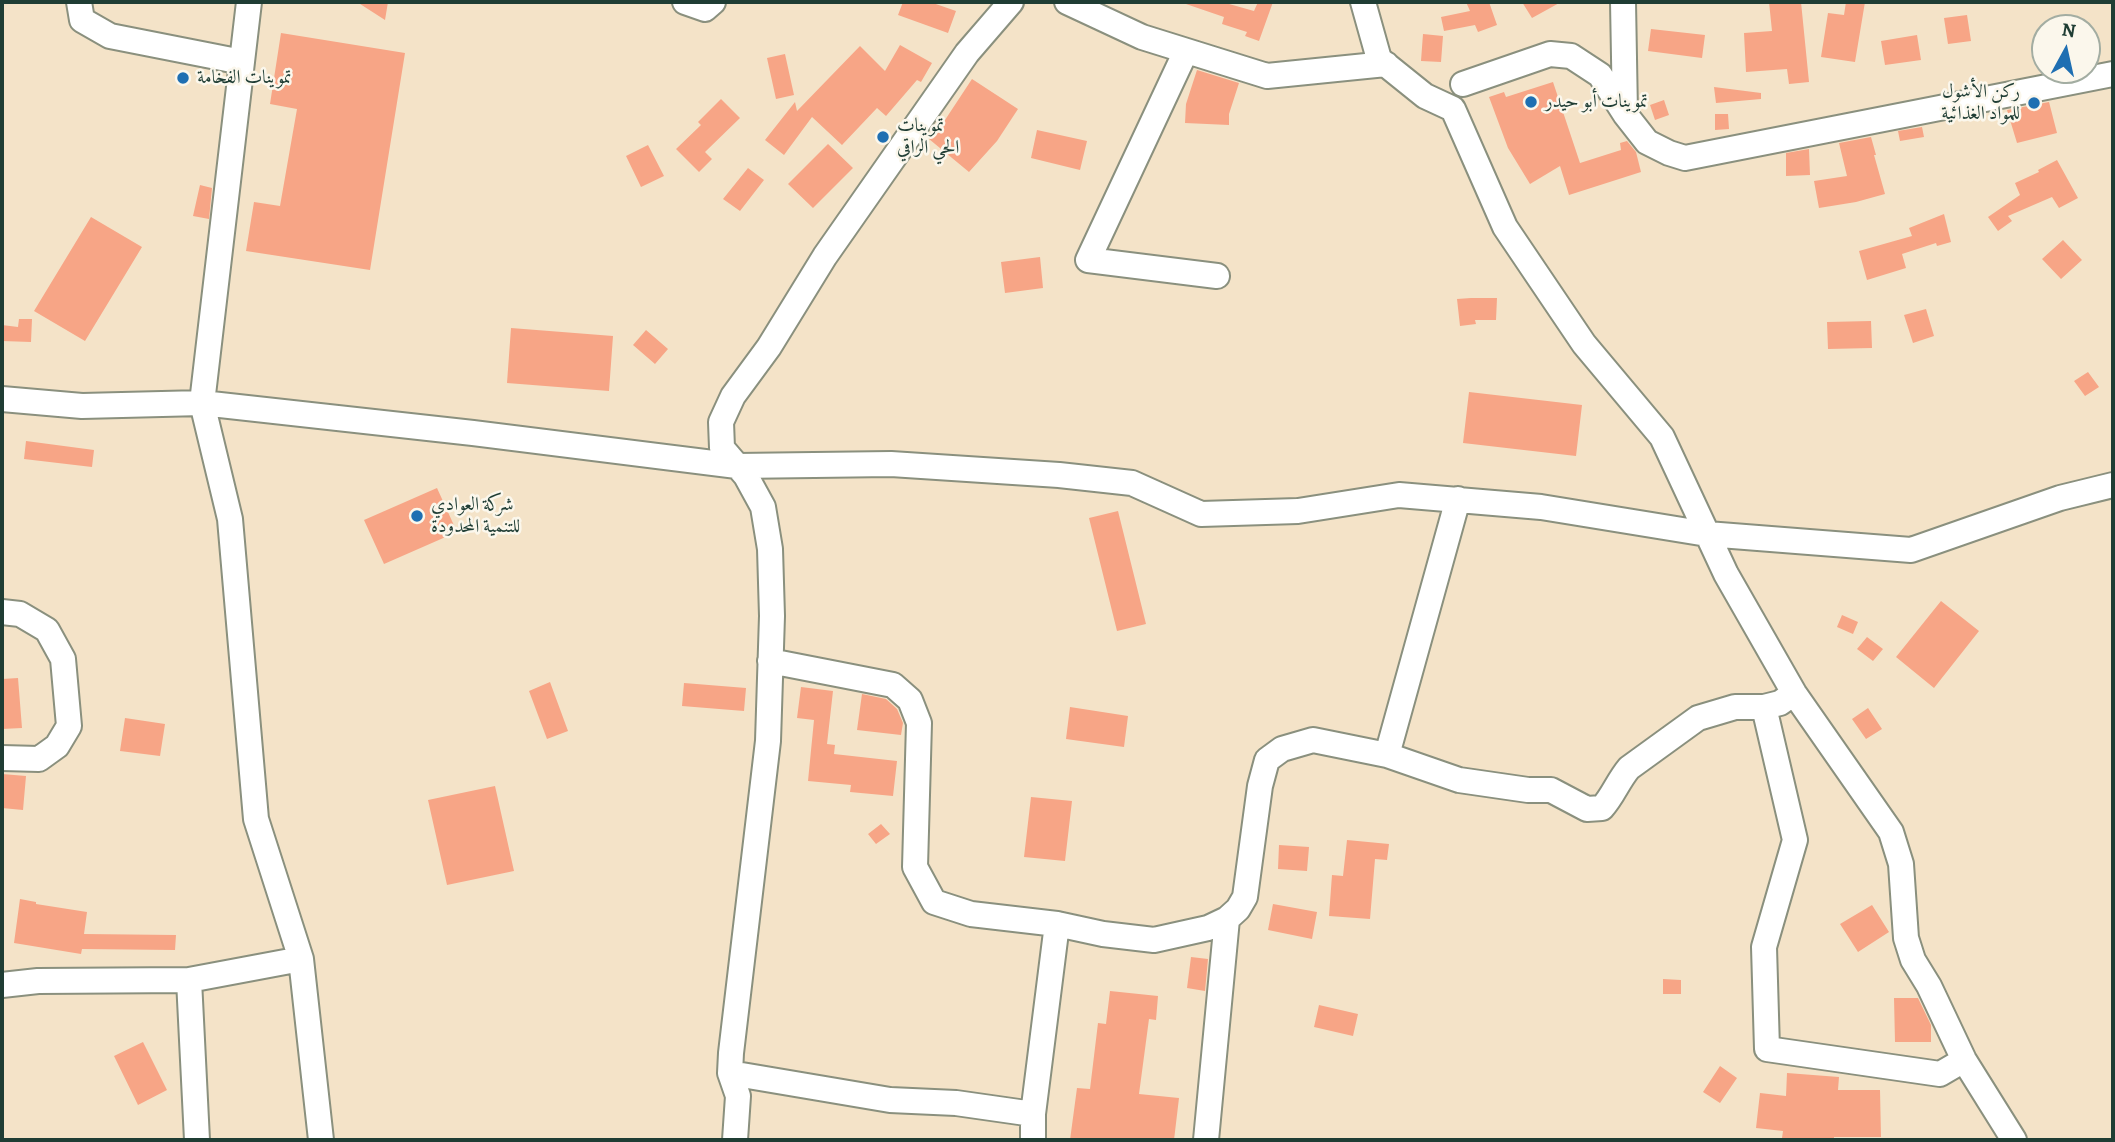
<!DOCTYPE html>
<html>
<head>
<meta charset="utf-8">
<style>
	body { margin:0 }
	#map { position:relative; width:2115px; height:1142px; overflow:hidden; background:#f4e3c8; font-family:Alegreya,serif }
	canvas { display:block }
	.frame { position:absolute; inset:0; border:4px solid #1f3d34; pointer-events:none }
	.north { position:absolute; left:2031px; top:14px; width:70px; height:70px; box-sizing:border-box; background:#fbf7ec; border:2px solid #a3ada2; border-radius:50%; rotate:8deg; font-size:19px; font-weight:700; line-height:28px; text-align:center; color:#1f3d34 }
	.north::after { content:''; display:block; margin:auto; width:24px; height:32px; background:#1f6fb2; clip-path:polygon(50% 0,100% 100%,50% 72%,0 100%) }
</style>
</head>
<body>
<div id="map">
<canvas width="2115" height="1142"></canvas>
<div class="frame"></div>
<div class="north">N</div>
</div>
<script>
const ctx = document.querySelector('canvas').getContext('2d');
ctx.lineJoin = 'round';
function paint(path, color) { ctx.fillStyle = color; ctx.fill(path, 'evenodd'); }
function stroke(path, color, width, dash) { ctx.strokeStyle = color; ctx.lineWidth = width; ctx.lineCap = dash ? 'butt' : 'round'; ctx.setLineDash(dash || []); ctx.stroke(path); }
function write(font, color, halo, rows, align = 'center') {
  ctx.font = font + ' Alegreya,Amiri,serif'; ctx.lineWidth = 5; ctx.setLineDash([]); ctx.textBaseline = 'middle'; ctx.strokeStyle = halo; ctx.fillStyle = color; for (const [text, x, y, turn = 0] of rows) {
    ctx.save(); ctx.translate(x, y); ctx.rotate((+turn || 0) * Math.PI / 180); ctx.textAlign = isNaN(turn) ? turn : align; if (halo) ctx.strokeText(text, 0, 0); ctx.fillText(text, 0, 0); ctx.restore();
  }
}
paint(new Path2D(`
	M357,2H388L385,20Z
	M903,2H930L956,11L948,33L898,15Z
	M1186,2H1222L1254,11L1258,2H1273L1259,41L1245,36L1247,32L1222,24L1224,17L1186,4Z
	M1466,2H1489L1497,25L1478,32L1475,25L1444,31L1441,17L1470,11Z
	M1522,2H1561L1532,18Z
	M1769,2H1801L1809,82L1789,84L1787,69L1746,72L1744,33L1772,31Z
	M1846,2H1865L1855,62L1821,57L1828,13L1844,15Z
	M1967,15L1971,41L1948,44L1944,18Z
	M1651,29L1705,35L1702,58L1648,51Z
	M281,33L405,53L370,270L246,251L254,202L280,206L297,109L270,104Z
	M1423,34L1443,36L1441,62L1421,61Z
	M1917,35L1921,60L1885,65L1881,41Z
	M900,45L932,63L921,82L917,80L886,116L877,108L842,145L812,117L784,155L765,140L795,102L797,111L860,46L885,71Z
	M785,54L794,95L776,99L767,58Z
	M1197,70L1239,83L1229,114V125L1185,123L1186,104Z
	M972,79L1018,109L997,141L969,172L929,139L945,120Z
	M1553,82L1580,163L1621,150L1620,143L1627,141L1636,152L1641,172L1569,195L1560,166L1530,184L1508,148L1489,97L1504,92L1506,97Z
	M1714,87L1761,93V99L1716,103Z
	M721,99L740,118L705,152L712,159L699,172L676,149L701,125L698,122Z
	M1664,100L1669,115L1655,120L1650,105Z
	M2049,102L2057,133L2017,143L2007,110Z
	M1715,114H1728L1729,129L1715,130Z
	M1922,127L1924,137L1900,141L1898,131Z
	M1037,130L1087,141L1080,170L1031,158Z
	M1871,137L1876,155H1874L1885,194L1856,202L1819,208L1814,181L1847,176L1839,143Z
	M828,144L853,168L813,208L788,184Z
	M648,145L664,176L641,187L626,156Z
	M1809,149L1810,175L1786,176V153Z
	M2057,160L2078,198L2059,208L2052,197L2008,216L2012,221L1998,231L1988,217L2020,195L2015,183L2039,172L2038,170Z
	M748,168L764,180L740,211L723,199Z
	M200,185L212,188L209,219L193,216Z
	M1944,214L1951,242L1937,246L1936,243L1902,254L1906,268L1867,280L1859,251L1912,236L1909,228Z
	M91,217L142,247L85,341L34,311Z
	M2063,240L2082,260L2061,279L2042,259Z
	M1040,257L1043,288L1005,293L1001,262Z
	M1471,298H1497L1496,320H1475L1476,324L1460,326L1457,299Z
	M1926,309L1934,336L1913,343L1904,315Z
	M19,319H32L31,342L2,341V325L18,327Z
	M1871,321L1872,348L1828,349L1827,322Z
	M511,328L613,336L609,391L507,383Z
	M646,330L668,349L655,364L633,345Z
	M2088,372L2099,387L2085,396L2074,381Z
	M1469,392L1582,405L1576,456L1463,443Z
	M26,441L94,450L92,467L24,459Z
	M437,488L457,532L384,564L364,520Z
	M1118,511L1146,624L1117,631L1089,518Z
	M1941,601L1979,631L1934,688L1896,657Z
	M1842,615L1858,622L1853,634L1837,627Z
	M1867,637L1883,649L1873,661L1857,649Z
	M18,678L22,728L2,729V679Z
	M550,682L568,731L547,739L529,691Z
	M684,683L746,688L744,711L682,706Z
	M801,687L833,691L827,744L835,745L834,754L897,761L893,796L850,792L851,785L808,781L814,720L797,718Z
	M862,694L886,699L897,709L903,723L901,735L857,730Z
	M1070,707L1128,716L1124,747L1066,739Z
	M1868,708L1882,729L1866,739L1852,719Z
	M125,718L165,724L160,756L120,751Z
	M2,774L26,776L23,810L2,808Z
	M495,786L514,871L447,885L428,800Z
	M1031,797L1072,801L1065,861L1024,857Z
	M881,824L890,834L876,844L868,834Z
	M1347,840L1389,844L1387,860L1375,859L1370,919L1329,916L1332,875L1343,876Z
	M1279,845L1309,847L1307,871L1278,869Z
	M20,899L36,902V904L87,912L84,934L176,935L175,950L82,949L81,954L14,943Z
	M1273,904L1317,912L1312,939L1268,930Z
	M1872,905L1889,932L1858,952L1840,924Z
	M1191,957L1208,959L1205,991L1187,988Z
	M1663,979L1681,980V994H1663Z
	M1110,991L1158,996L1156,1020L1149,1019L1139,1094L1179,1098L1174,1140H1070L1077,1088L1090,1089L1098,1023L1106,1024Z
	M1894,998H1918L1931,1025V1042H1895Z
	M1319,1005L1358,1014L1353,1036L1314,1027Z
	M143,1042L167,1090L138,1105L114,1056Z
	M1720,1066L1737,1078L1720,1103L1703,1092Z
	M1787,1073L1839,1077L1838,1090H1880L1881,1137H1834V1140H1806L1782,1138L1783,1131L1756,1128L1760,1093L1786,1096Z`), '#f7a586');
const minor = new Path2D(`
	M79,2L82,20L110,36L242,62
	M249,2L202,403L230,519L256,819L301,959L321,1140
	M685,2L705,9L713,2
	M1067,2L1142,37L1267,76L1386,64
	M1363,2L1379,59L1425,96L1453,109L1505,227L1584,344L1662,437L1726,574L1794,693L1891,832L1901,864L1906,938L1913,960L1929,986L1964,1060L2014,1140
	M1623,2L1625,113
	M1186,51L1088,260L1217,276
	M1463,84L1550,54L1571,56L1600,75L1625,114L1647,142L1669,153L1685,158L2113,74
	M2,399L82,406L202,403L473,433L737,466L891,464L1059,475L1132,483L1201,514L1298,511L1399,495L1541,507L1707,534L1911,550L2060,498L2113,485
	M2,612L20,614L47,630L63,659L69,726L57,746L39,759L2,758
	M770,661L893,685L910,700L919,723L915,867L934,902L971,914L1057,924L1103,934L1154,940L1208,928L1227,919L1238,909L1245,897L1260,786L1267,760L1282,749L1313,740L1387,755L1459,780L1528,790H1551L1587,809L1602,808C1613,796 1618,781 1629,768L1698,718L1735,707H1764L1780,703L1794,693
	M1764,707L1795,840L1764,947L1767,1049L1940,1074L1964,1060
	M1387,755L1458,499
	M189,980L197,1140
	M2,985L38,981L189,980L301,959
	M730,1073L890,1100L956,1103L1033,1114
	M735,1140L738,1096L730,1073L731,1053L768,741L772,616L770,549L763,507L746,476L722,448L721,422L733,396L769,347L825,256L967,53L1011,2
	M1033,1140V1114L1057,924
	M1206,1140L1227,919`);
stroke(minor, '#8a907e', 28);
stroke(minor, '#fff', 24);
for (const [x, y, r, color] of [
	[183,78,7,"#1f6fb2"],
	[1531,102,7,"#1f6fb2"],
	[2034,103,7,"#1f6fb2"],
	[883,137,7,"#1f6fb2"],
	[417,516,7,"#1f6fb2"]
]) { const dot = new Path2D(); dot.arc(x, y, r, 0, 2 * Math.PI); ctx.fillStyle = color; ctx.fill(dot); stroke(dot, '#fbf7ec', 2.5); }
write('19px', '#1f3d34', '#fbf7ec', [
	["تموينات الفخامة",197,78],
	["ركن الأشول",2020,92,"right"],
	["للمواد الغذائية",2020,114,"right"],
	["تموينات أبو حيدر",1545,102],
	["تموينات",897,126],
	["الحي الراقي",897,148],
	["شركة العوادي",431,505],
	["للتنمية المحدودة",431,527]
], 'left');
</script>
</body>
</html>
